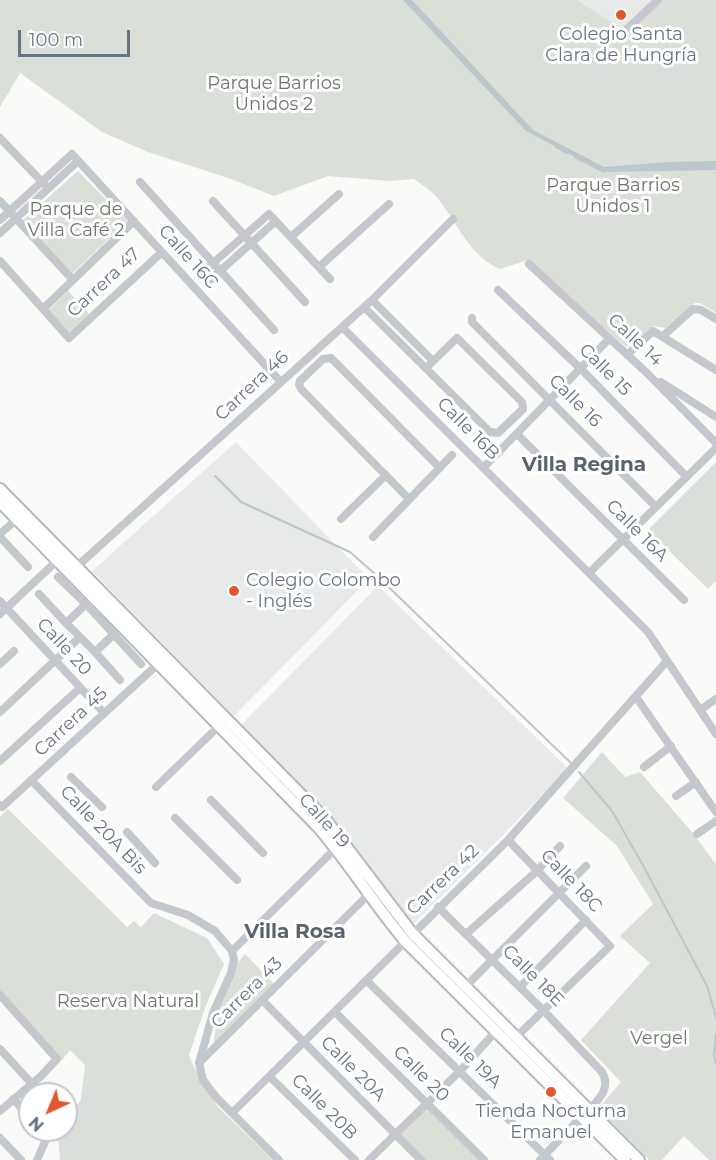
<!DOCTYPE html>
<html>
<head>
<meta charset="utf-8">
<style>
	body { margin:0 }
	#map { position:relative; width:716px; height:1160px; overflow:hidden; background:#fafaf8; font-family:Montserrat,sans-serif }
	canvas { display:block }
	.north { position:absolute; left:18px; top:1082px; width:60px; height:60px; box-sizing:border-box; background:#fff; border:2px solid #c1c8cd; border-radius:50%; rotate:224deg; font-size:16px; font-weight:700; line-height:24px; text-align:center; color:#657683 }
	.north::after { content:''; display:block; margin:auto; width:21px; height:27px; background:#e4572e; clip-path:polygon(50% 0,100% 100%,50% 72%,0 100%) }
	.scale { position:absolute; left:18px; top:30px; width:112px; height:27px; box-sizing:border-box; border:3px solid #657683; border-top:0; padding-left:8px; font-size:18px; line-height:21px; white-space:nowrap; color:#657683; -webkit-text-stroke:4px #fff; paint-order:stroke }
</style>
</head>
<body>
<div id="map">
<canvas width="716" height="1160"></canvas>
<div class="north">N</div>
<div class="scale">100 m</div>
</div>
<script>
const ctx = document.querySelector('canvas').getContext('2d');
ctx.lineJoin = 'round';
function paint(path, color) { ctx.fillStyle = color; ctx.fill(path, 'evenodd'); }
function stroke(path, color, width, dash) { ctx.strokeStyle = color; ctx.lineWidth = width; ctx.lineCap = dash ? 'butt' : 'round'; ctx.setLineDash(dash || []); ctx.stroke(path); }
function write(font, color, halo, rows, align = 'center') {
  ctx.font = font + ' Montserrat,sans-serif'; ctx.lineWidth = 6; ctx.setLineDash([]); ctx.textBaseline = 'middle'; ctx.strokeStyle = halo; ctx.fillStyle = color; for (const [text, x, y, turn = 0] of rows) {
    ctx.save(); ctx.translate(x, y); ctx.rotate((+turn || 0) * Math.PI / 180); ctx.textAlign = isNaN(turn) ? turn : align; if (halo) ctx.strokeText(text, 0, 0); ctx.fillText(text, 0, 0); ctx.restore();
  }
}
paint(new Path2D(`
	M577,0H658L625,31Z
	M236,442L369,579L234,716L92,571Z
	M378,586L568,768L502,836L412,925L331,818L240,726Z`), '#e8e9e9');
paint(new Path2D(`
	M0,0H577L625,31L660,0H716V313L700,303H695L665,328L654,326L626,347L531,263L525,261L500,269C469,256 459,225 439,200C433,191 422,185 414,179L389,181L328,176L274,196L231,179L148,152L102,132L20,73L0,107Z
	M78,171L127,221L72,274L23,220Z
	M68,291L89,314L69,332L49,310Z
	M716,462V581L708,589L648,530Z
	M602,752L625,777L640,772L692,832L716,864V1160H709L684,1136L662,1160H649L598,1109L621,1082L581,1040L650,963L620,936L653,904L617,846L563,798Z
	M8,809L127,927L134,921L141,927L154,913L207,938L224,964L206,1005L189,1055L193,1065L218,1107L273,1160H60L58,1135L62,1130H66V1123L81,1099L85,1065L70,1050L62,1060L0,992V817Z
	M245,954L274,984L214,1044C215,1019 227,972 245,954Z
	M428,1107L483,1160H424L400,1135Z`), '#dadfd7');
paint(new Path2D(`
	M403,0H412L533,130L604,167L668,162L716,161V170L604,172L526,131Z`), '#bbc7cb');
stroke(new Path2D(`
	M556,147L567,153
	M575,157L604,172
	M215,476L241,502L350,552L375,574L571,763
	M579,772L612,811L644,867L707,986L716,1017
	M716,1034L714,1056L716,1064`), '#bbc7cb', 2);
const major = new Path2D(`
	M0,489L326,820L412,933L639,1160
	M0,502L318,827C349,863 374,904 405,941L625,1160`);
stroke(major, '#b5babe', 14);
stroke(new Path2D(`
	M625,31L658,0
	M0,138L44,184
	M140,182L274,330
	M0,201L73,280
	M213,201L305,302
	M0,220L72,154L280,381
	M0,233L78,161
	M291,237L339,194
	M0,261L69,338L162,252
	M529,264L647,373L716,443
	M319,267L389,204
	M204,271L269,214L330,279
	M211,279L276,221
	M498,290L581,369L686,476
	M372,300L433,361
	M364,307L490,432L498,433L523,409L522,402L457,338L426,368
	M43,309L134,221
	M472,318V322L656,507
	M342,327L648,632L716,734
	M663,336L693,309L701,310L716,319
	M627,355L653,331L716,370
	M661,382L716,417
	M517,434L684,600
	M483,468L609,339
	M409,499L301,389L299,384L300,381L323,359L331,358L440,468
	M341,519L386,475
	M0,534L17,519
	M0,537L28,567
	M373,537L452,455
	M73,570L372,300L453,219
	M589,573L716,448
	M58,577L86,604
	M39,594L66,623
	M0,601L104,713
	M0,614L60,558
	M113,635L95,652L66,623L86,604L141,664
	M95,652L120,680
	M0,664L14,651
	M636,697L716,812
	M700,710L716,699
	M0,712L80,637
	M0,761L80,688
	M644,767L671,746
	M71,777L102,807
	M31,780L151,903L188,915L215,931L232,951L234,960L231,973L213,1013L199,1063L203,1080L216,1097L279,1160
	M156,787L220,725
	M676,796L696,782
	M211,800L263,853
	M0,805L2,807L158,664
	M175,818L237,880
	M127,832L155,863
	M697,834L716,821
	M508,840L610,946L516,1037
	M438,907L544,1011L602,1072C611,1087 600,1098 590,1109
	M466,934L537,871L560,846
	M232,951L336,848
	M366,980L550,1160
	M466,986L586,866
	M520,987L586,920
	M0,995L57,1059L41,1076L0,1111
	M263,1001L421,1160
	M335,1012L484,1160
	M0,1049L32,1084
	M200,1062L368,895
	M270,1077L355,1160
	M13,1099L30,1117
	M232,1113L508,840L667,661
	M0,1138L21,1160
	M37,1160L47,1137L42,1130
	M369,1160L460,1071L496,1031
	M540,1160L582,1116`), '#c3c8cc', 8);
stroke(major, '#fff', 10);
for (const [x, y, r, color] of [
	[621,15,6,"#e4572e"],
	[234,591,6,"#e4572e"],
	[551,1092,6,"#e4572e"]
]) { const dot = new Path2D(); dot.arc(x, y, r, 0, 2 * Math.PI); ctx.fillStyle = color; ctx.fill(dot); stroke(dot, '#fff', 2); }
write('18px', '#657683', '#fff', [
	["Colegio Santa",621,35],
	["Clara de Hungría",621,56],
	["Colegio Colombo",246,581,"left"],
	["- Inglés",246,602,"left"],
	["Tienda Nocturna",551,1112],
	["Emanuel",551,1133]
]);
write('18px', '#687a64', '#fff', [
	["Parque Barrios",274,84],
	["Unidos 2",274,105],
	["Parque Barrios",613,186],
	["Unidos 1",613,207],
	["Parque de",76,210],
	["Villa Café 2",76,231],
	["Reserva Natural",128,1002],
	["Vergel",659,1039]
]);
write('18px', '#657683', '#fff', [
	["Calle 16C",188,257,48],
	["Carrera 47",104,283,-43],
	["Calle 14",635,340,43],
	["Calle 15",605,370,45],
	["Carrera 46",252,386,-43],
	["Calle 16",575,401,45],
	["Calle 16B",468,429,45],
	["Calle 16A",637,531,45],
	["Calle 20",64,647,47],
	["Carrera 45",71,722,-43],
	["Calle 19",324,821,48],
	["Calle 20A Bis",103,830,46],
	["Carrera 42",443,880,-44],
	["Calle 18C",571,881,46],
	["Calle 18E",533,976,45],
	["Carrera 43",247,993,-45],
	["Calle 19A",470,1058,44],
	["Calle 20A",353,1069,45],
	["Calle 20",421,1074,45],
	["Calle 20B",324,1107,45]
]);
write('bold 20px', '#57646e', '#fff', [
	["Villa Regina",584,465],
	["Villa Rosa",295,932]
]);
</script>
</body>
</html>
